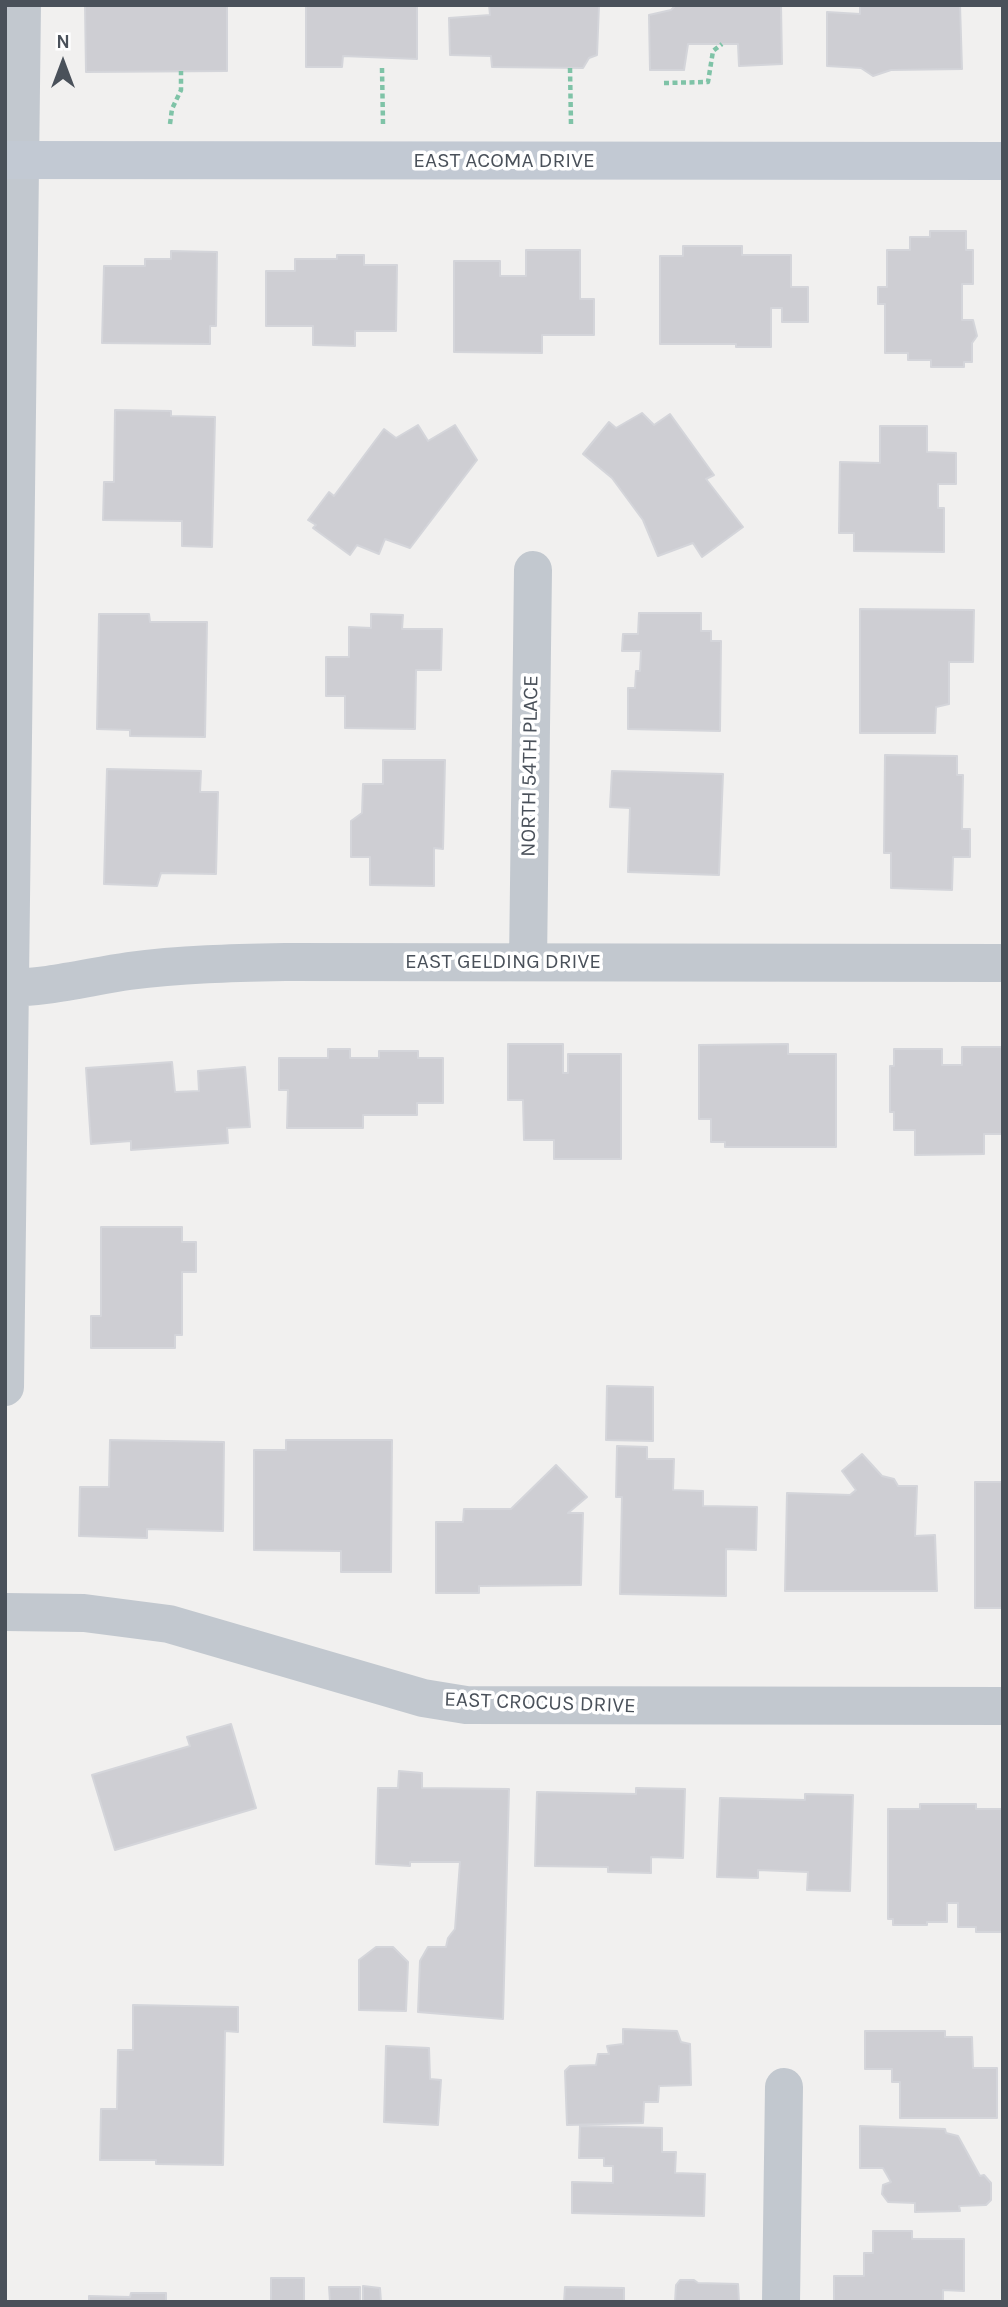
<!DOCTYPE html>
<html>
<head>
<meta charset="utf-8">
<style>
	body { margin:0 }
	#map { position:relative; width:1008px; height:2307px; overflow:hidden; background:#f1f0ef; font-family:Karla,sans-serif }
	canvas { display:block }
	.frame { position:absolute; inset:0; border:7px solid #4a515a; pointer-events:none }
	.north { position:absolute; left:28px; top:28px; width:70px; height:70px; -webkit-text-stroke:5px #fff; paint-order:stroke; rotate:0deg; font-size:19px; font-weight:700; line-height:28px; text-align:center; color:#4a515a }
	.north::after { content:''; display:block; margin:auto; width:24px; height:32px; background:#4a515a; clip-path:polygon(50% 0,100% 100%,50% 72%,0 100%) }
</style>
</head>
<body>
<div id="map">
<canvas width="1008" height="2307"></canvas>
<div class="frame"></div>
<div class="north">N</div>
</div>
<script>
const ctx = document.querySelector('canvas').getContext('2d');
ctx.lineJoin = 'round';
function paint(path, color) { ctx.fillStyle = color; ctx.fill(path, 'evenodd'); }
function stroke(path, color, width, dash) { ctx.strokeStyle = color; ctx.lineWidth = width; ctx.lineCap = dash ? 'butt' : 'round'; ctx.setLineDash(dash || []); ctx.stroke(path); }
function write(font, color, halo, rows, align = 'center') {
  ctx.font = font + ' Karla,sans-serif'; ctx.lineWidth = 7; ctx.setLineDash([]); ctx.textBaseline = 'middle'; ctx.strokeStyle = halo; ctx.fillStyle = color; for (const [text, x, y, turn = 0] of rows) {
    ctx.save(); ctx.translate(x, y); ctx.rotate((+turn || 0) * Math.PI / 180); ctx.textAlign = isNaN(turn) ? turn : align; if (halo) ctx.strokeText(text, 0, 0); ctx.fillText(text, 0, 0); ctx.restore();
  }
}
const building = new Path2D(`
	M85,5H227V71L86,72Z
	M306,5H417V59L343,56L342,67H306Z
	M489,5H599L597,55L589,58L583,68L492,67L491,56L450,55L449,18L490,15Z
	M676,5H781L782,64L739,66L738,44H688L684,70H650L649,15L671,10Z
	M860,5H960L962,69L891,70L873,76L861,68L827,66V12L860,14Z
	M930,231H966V250H973V284H962V320H973L977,336L972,343V362H964V367H931V360H908V353H885V304H878V287H887V250H910V237H930Z
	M683,246H742V255H791V287H808V322H782V308H771V347H736V344H660V256H683Z
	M526,250H580V299H594V335H542V353L454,352V261H500V276H526Z
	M171,251L217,252L216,326H210V344L102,343L104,266H145V259H171Z
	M337,255H364V265H397L396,331H355V346L313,345V326H266V271H295V259H337Z
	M115,410L171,411V416L215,417L212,547L182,546V521L103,520L104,482H114Z
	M642,413L654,425L670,414L714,475L706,479L743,527L702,557L693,543L658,556L643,520L612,478L583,454L609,422L616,428Z
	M418,425L428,441L455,425L477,460L410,548L385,539L379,554L357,545L350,555L313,528L316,525L308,520L329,492L334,496L384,429L396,438Z
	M880,426H927V452L956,453V484H938V508H944V552L854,551V533H839L840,462L880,463Z
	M860,609L974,610L973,662H949V704L936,707L935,733H860Z
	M639,613H701V631H711V641H721L720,731L628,729V688H635L636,671H640L641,651H622L623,634H638Z
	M99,614H149L150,622H207L205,737L130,736V730L97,729Z
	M371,614L403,615L402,629H442L441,670H416L415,729L345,728V696H326V657H349V627L371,628Z
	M885,755L957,756V775H963L962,829H970V857H953L952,890L891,888V853H884Z
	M383,760H445L443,849L434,848V886L370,885V857H351V821L362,813L363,784H383Z
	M107,769L201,771L200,792H218L216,874L161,873L157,886L104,884Z
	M612,771L723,774L719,875L628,872L630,808L610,807Z
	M508,1044H563V1073H568V1054H621V1159H554V1140H524L523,1100H508Z
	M788,1044V1054H836V1147H725V1142H711V1119H699V1045Z
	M962,1047H1003V1134H984V1154L915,1155V1130H894V1112H890V1066H894V1049H942V1065H962Z
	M328,1049H350V1058H379V1051H418V1058H443V1103H417V1115H363V1128H287L288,1090H279V1058H328Z
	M172,1062L175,1092L199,1091L198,1071L245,1067L250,1127L227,1128L228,1143L131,1150V1141L91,1144L86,1068Z
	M101,1227H182V1242H196V1272H182V1335H175V1348H91V1316H101Z
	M607,1386L653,1387V1441L606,1440Z
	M110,1440L224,1442L223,1531L147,1529V1538L79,1536L80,1487H109Z
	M286,1440H392L391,1572H341V1551L254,1550V1450H286Z
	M617,1446L647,1447V1459H674L673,1490L703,1491V1506L757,1507L756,1550L726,1549V1596L620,1594L622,1497H616Z
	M862,1454L882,1476L894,1479L898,1486H917L915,1536L935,1535L937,1591H785L787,1493L850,1495L856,1490L842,1471Z
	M556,1465L587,1497L568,1513H583L581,1585L479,1586V1593H436V1522H463L464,1509H511Z
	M975,1482H1003V1608H975Z
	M231,1724L256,1808L115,1850L92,1775L190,1746L187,1737Z
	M399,1771L422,1773V1788L509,1789L503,2019L418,2012L420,1961L428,1947H446L448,1938L455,1929L460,1862H410V1866L376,1864L378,1788H398Z
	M636,1788L685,1789L683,1858L651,1857V1873L608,1872V1867L535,1866L537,1792L636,1794Z
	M805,1794L853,1795L850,1891L807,1890L808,1872L758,1870V1878L717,1877L720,1798L805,1800Z
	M920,1804H976V1809H1003V1932H976V1927H958V1903H947V1922H927V1925H893V1919H888V1809H920Z
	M376,1947H393L408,1962L406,2011L359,2010V1960Z
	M133,2005L238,2007V2032L225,2031L223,2165L156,2164V2160H100L101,2109H117L118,2050H133Z
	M623,2029L677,2031L681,2042L690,2044L691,2085L659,2086L658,2102H644L643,2123L567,2125L565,2071L570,2066L596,2065L598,2054H609L607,2046L623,2044Z
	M865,2031H945V2037H972L973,2068H997V2118H900V2082H892V2069H865Z
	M386,2046L429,2048L430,2079L441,2080L438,2125L384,2122Z
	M580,2126L662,2128V2152H676L675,2173L705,2174L704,2216L572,2213V2182L613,2183V2166H604V2158H579Z
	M860,2126L945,2129L946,2133L958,2136L980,2176L984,2175L991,2183V2200L986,2205L959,2206L960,2211L915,2212V2203L888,2202L882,2194L883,2185L891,2182L883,2168H860Z
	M873,2231H912V2239H964V2291L943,2290V2302H834V2276H864V2253H873Z
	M271,2278H304V2302H271Z
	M680,2280H694L698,2283L738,2284L739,2302H675L676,2285Z
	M363,2286L380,2288L381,2302H363Z
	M329,2287H360V2302H330Z
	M565,2287L624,2288V2302H564Z
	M131,2293H166V2302H89V2296L130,2297Z`);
paint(building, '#ceced3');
stroke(building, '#d4d5da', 2);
stroke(new Path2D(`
	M382,68L383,124
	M570,68L571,124
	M664,83L708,82L713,51L722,44
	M170,124L172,109L181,90V71`), '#7fc3a7', 4.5, [5, 3.5]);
stroke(new Path2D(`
	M528,962L533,570
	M5,988C47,988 88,977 129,971C181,964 234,963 286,962L1003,963
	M5,1387L22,5
	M5,1612L84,1613L169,1624L423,1698L466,1705L1003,1706
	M781,2302L784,2087`), '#c2c8cf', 38);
stroke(new Path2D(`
	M5,160L1003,161`), '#c2c9d3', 38);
write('21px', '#4a515a', '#fff', [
	["EAST ACOMA DRIVE",504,161],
	["NORTH 54TH PLACE",530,766,-89],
	["EAST GELDING DRIVE",503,962],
	["EAST CROCUS DRIVE",540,1703,2]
]);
</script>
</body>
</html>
